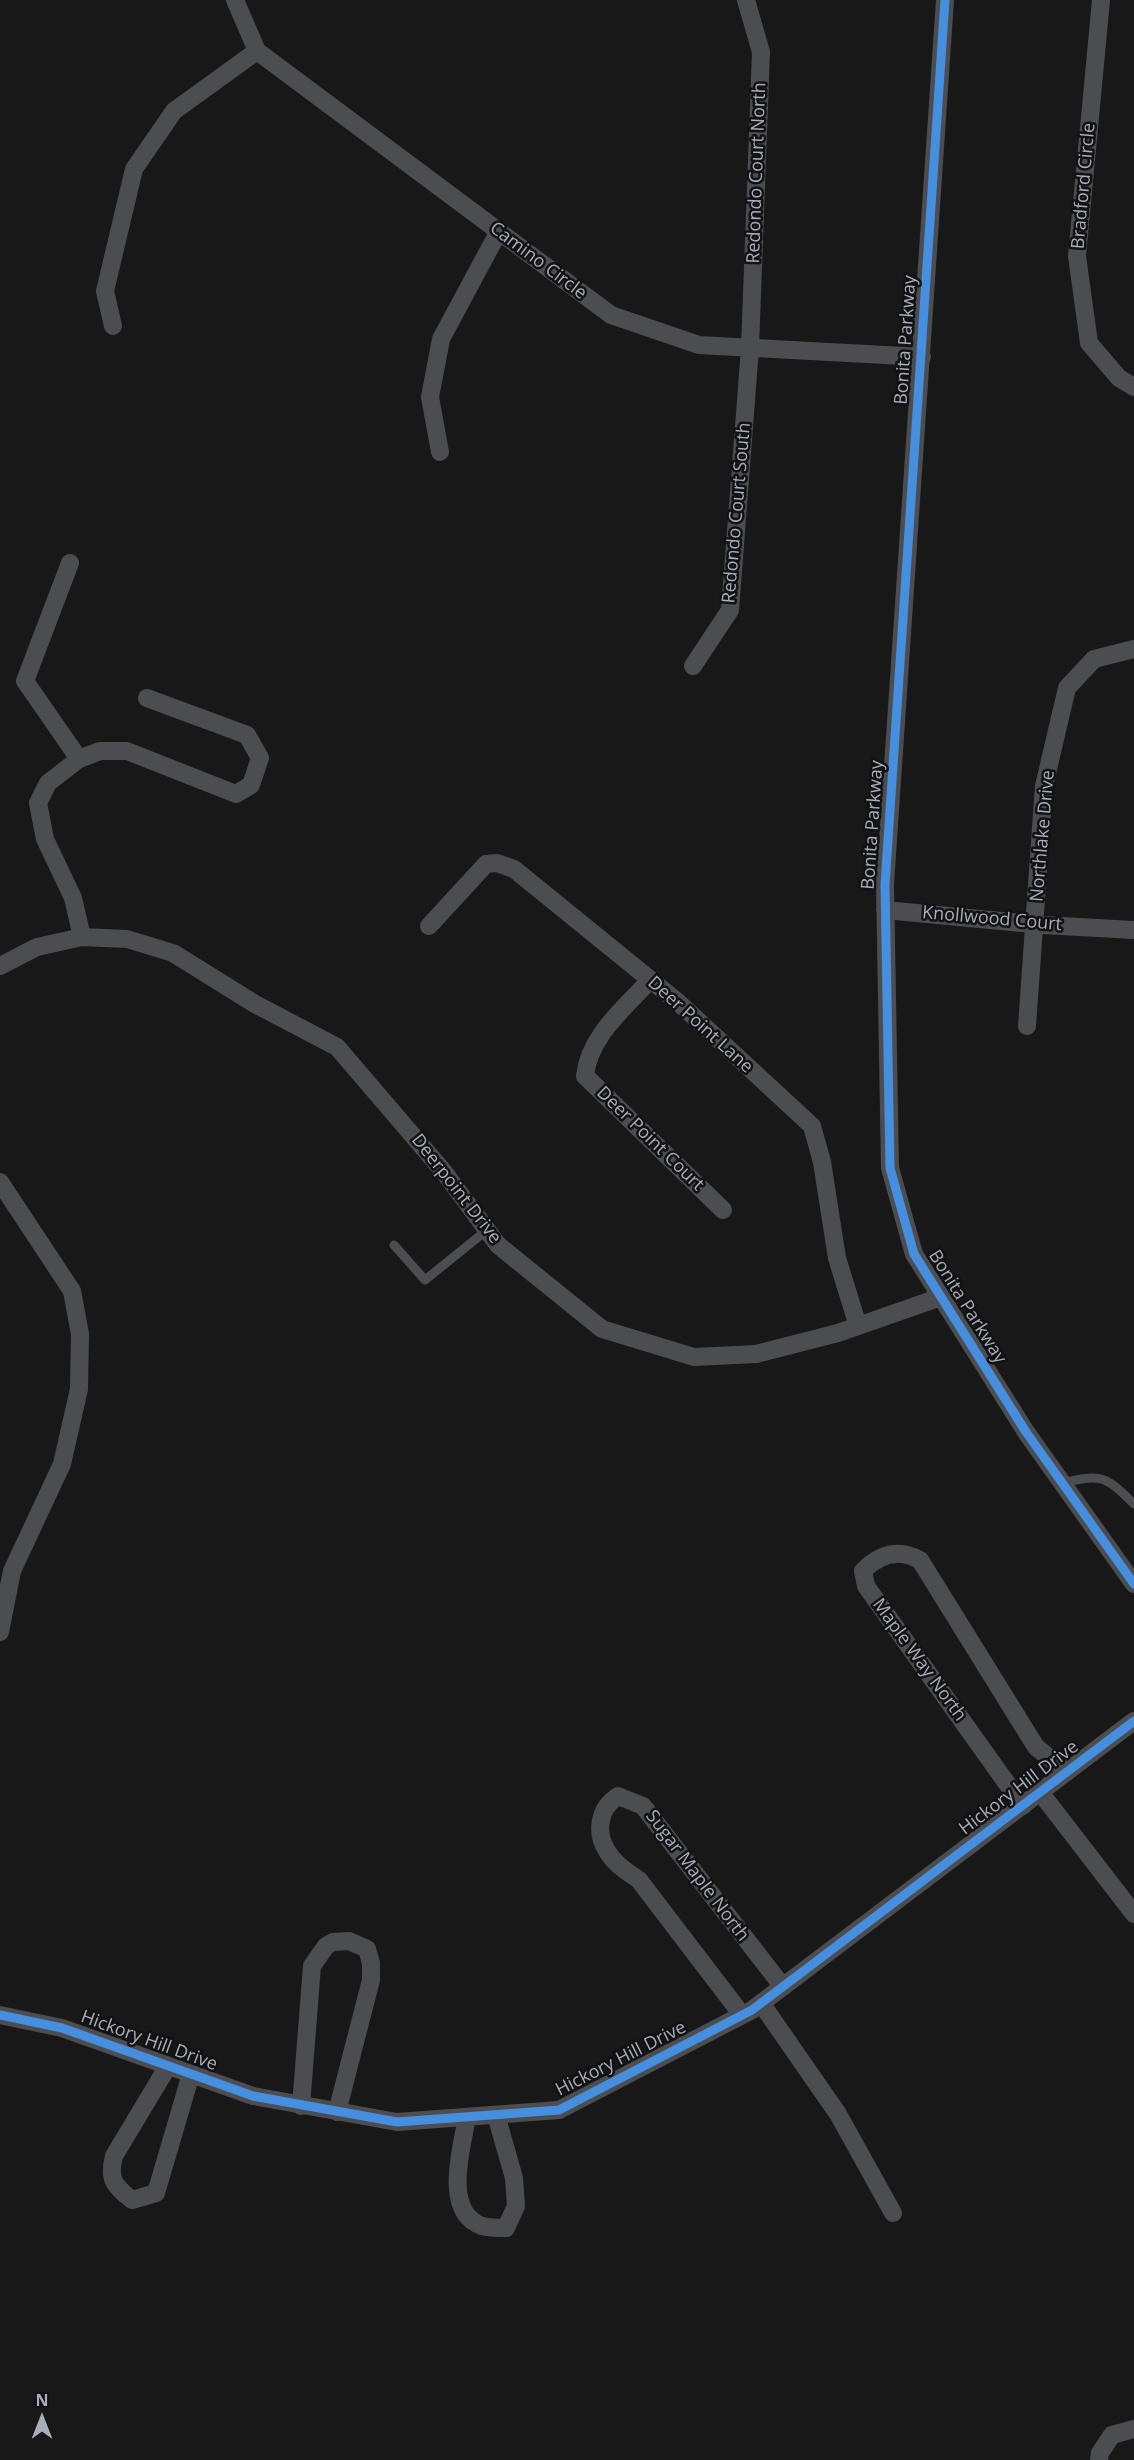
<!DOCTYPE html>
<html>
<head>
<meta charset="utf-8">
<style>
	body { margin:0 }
	#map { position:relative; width:1134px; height:2460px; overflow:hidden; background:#181818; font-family:"Open Sans",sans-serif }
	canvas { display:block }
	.north { position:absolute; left:12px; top:2388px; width:60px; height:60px; -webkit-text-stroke:4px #121214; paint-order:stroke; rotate:0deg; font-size:16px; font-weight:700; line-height:24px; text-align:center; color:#a8aeba }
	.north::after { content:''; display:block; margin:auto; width:21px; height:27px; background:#a8aeba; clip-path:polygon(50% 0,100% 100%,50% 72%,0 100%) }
</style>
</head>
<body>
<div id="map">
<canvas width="1134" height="2460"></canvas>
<div class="north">N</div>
</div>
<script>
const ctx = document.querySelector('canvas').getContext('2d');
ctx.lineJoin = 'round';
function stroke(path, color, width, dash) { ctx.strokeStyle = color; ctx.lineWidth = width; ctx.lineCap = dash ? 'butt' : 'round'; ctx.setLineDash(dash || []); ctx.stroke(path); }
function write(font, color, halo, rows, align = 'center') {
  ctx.font = font + ' "Open Sans",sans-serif'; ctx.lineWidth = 5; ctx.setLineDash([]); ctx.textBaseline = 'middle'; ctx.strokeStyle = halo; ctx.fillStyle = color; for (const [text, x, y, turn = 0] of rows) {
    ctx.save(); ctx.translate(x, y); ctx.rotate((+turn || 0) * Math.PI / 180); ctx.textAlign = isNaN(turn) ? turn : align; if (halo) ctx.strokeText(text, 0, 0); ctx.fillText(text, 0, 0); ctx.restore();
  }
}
stroke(new Path2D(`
	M394,1245L425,1280L487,1230
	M1062,1483C1101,1474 1105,1475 1134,1504`), '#4c4d51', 9);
stroke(new Path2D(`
	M235,0L257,51L611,315L699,345L922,357
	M945,0L885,884L890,1168L914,1254L1026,1432L1134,1584
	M1101,0L1077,256L1089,343L1119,378L1134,387
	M113,326L105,291L134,169L174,111L257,51
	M440,452L430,397L441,339L499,231
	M70,563L25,681L79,759
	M693,666L730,610L750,348L761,52L746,0
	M885,910L1043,925L1134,930
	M429,926L486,864L497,863L514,869L679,1003L812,1126L822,1162L837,1258L858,1326
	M82,937L73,898L45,839L38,803L48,783L79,759L100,751H127L236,794L251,785L260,758L247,735L147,698
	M0,966L37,947L82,937L127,939L173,953L255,1004L337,1047L444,1172L498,1245L602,1329L694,1357L756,1354L838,1333L941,1297
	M650,980C624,1009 589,1036 585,1076L723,1210
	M1027,1026L1044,786L1067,688L1094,659L1134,649
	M0,1182L72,1291L80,1334L79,1389L62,1464L12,1571L0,1632
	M1040,1792L1134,1914
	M1023,1806L866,1586L863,1571C879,1554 899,1548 920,1560L1036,1747L1067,1772
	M761,2003L838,2114L893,2213
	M0,2015L62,2028L253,2096L397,2122L559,2110L752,2010L1134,1721
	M742,2015L639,1880C628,1872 614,1864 607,1851C595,1832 599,1808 618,1796L643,1806L783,1987
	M168,2066L114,2156C108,2179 114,2186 132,2200L156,2193L191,2074
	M301,2106L312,1966L326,1946L333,1942L349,1941L367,1949L371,1963V1980L337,2112
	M467,2117C462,2147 442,2212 482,2226C489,2228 499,2228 506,2228L516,2206L514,2178L496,2115
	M1099,2460L1100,2453L1112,2435L1134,2429`), '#4c4d51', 18);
stroke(new Path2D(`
	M945,0L885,884L890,1168L914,1254L1026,1432L1134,1584
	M0,2015L62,2028L253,2096L397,2122L559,2110L752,2010L1134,1721`), '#468fdf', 9);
write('18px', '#a8aeba', '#121214', [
	["Redondo Court North",757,173,-88],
	["Bradford Circle",1084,186,-85],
	["Camino Circle",538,261,37],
	["Bonita Parkway",906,340,-86],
	["Redondo Court South",737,513,-85],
	["Bonita Parkway",873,825,-86],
	["Northlake Drive",1043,836,-85],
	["Knollwood Court",992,919,5],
	["Deer Point Lane",700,1025,42],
	["Deer Point Court",650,1139,44],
	["Deerpoint Drive",456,1189,52],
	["Bonita Parkway",967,1307,58],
	["Maple Way North",919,1660,54],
	["Hickory Hill Drive",1019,1788,-37],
	["Sugar Maple North",697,1876,53],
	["Hickory Hill Drive",149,2041,20],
	["Hickory Hill Drive",621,2059,-27]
]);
</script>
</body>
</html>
